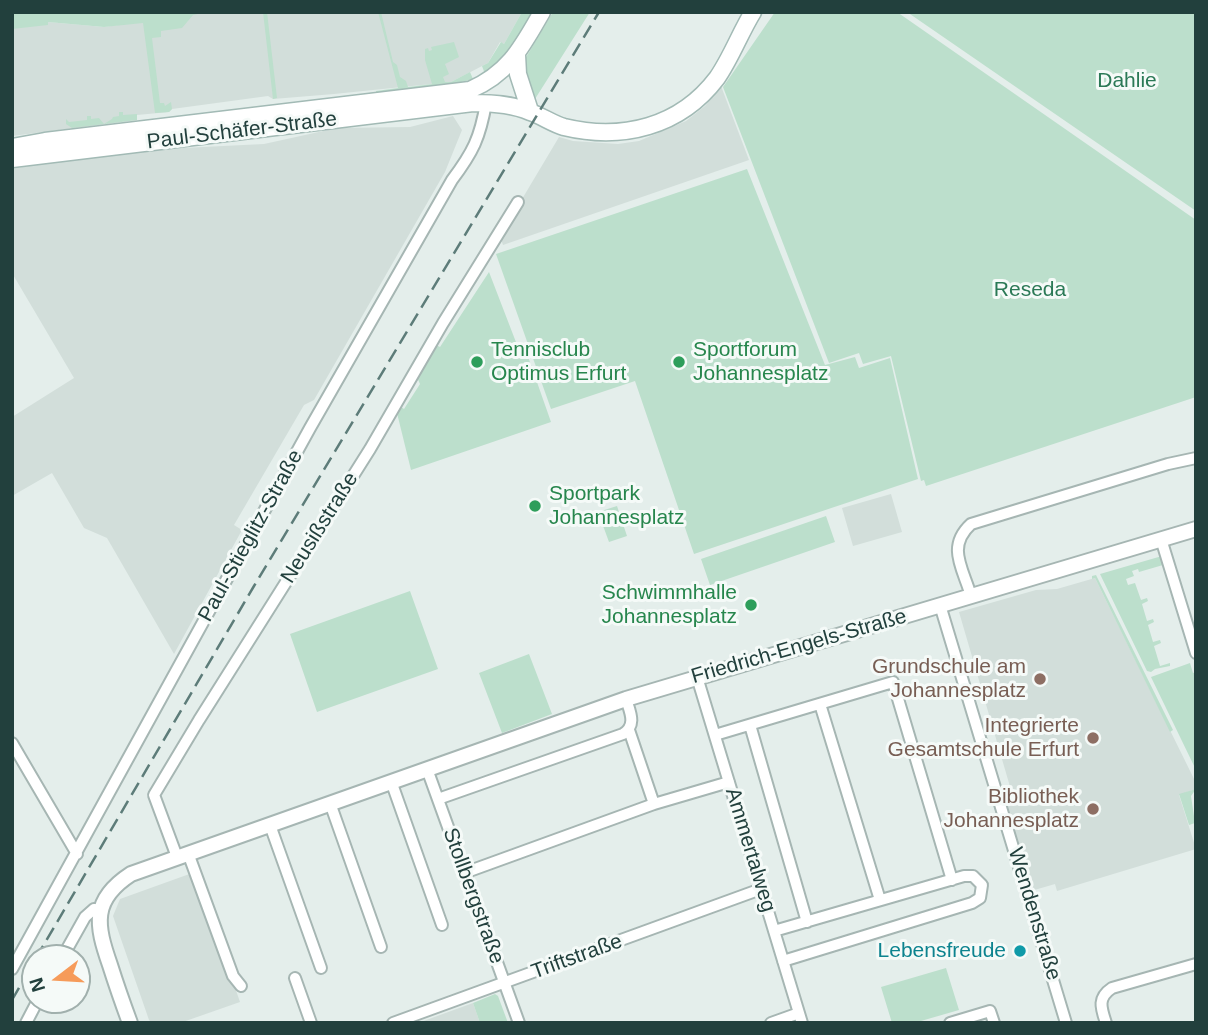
<!DOCTYPE html>
<html>
<head>
<meta charset="utf-8">
<style>
	body { margin:0 }
	#map { position:relative; width:1208px; height:1035px; overflow:hidden; background:#e4eeeb; font-family:Arial,sans-serif }
	canvas { display:block }
	.frame { position:absolute; inset:0; border:14px solid #22403d; pointer-events:none }
	.north { position:absolute; left:21px; top:944px; width:70px; height:70px; box-sizing:border-box; background:#f5faf8; border:2px solid #a1b0ad; border-radius:50%; rotate:253deg; font-size:19px; font-weight:700; line-height:28px; text-align:center; color:#22403d }
	.north::after { content:''; display:block; margin:auto; width:24px; height:32px; background:#f69b5a; clip-path:polygon(50% 0,100% 100%,50% 72%,0 100%) }
</style>
</head>
<body>
<div id="map">
<canvas width="1208" height="1035"></canvas>
<div class="frame"></div>
<div class="north">N</div>
</div>
<script>
const ctx = document.querySelector('canvas').getContext('2d');
ctx.lineJoin = 'round';
function paint(path, color) { ctx.fillStyle = color; ctx.fill(path, 'evenodd'); }
function stroke(path, color, width, dash) { ctx.strokeStyle = color; ctx.lineWidth = width; ctx.lineCap = dash ? 'butt' : 'round'; ctx.setLineDash(dash || []); ctx.stroke(path); }
function write(font, color, halo, rows, align = 'center') {
  ctx.font = font + ' Arial,sans-serif'; ctx.lineWidth = 6; ctx.setLineDash([]); ctx.textBaseline = 'middle'; ctx.strokeStyle = halo; ctx.fillStyle = color; for (const [text, x, y, turn = 0] of rows) {
    ctx.save(); ctx.translate(x, y); ctx.rotate((+turn || 0) * Math.PI / 180); ctx.textAlign = isNaN(turn) ? turn : align; if (halo) ctx.strokeText(text, 0, 0); ctx.fillText(text, 0, 0); ctx.restore();
  }
}
paint(new Path2D(`
	M207,12H522L504,44L500,42L488,63L451,82L334,94L273,99L268,96L172,109L169,112L137,115V120L12,136V16L48,22L104,27Z
	M721,86L749,160L503,245L500,236L559,137L573,141L618,144L639,141L686,121L705,106Z
	M453,116L462,130L445,172L314,400L304,405L234,525L242,530L174,654L107,538L84,528L52,473L12,496V417L74,378L12,273V169L54,161L162,149L264,144L337,128L410,127Z
	M891,494L902,532L853,546L842,508Z
	M1095,578L1196,783V789L1179,795L1196,849L1057,891L1055,884L1031,891L1003,795L1011,790L959,612L1036,590L1057,589Z
	M195,872L240,1002L180,1023H152L149,1020L113,916L120,899Z
	M473,1003L480,1023H418Z`), '#d2deda');
paint(new Path2D(`
	M12,12H207L193,15L182,28L161,31V37L152,38L160,103H164L165,106L171,102L172,109L169,112L155,113L143,23L104,27L48,22V25L12,29Z
	M263,12H267L277,98L273,99Z
	M378,12H381L393,62L397,65L400,77L406,81L408,87L432,84L425,60V49L428,48L429,51L432,50L431,47L454,42L459,57L445,64L449,74L443,77L445,82H451L470,72L473,79L454,84L376,93V91L398,88Z
	M522,12H532L506,56L485,74L482,66L488,63L501,42L504,44Z
	M553,12H590L535,99L523,78L522,64Z
	M775,12H897L1196,220V397L926,486L924,480L921,481L891,356L863,364L859,353L829,363L723,87Z
	M907,12H1196V211Z
	M119,112H123V115L137,114V120L72,128L66,124V119L69,122L87,120V116H91V119L99,118L104,124L112,119L113,117L119,116Z
	M747,169L825,365L855,357L859,368L890,358L918,479L694,554L635,381L551,409L496,254Z
	M489,272L519,350L525,348L551,422L411,470L396,409L398,405L404,409L420,384L416,375L436,345L440,347Z
	M617,506L627,536L609,542L598,512Z
	M826,516L835,542L710,585L701,559Z
	M1162,556L1167,571L1163,565L1139,572L1138,569L1132,571L1134,576L1126,579L1128,585L1135,583L1141,600L1147,598L1148,601L1142,604L1147,621L1153,619L1154,622L1148,625L1153,642L1160,640L1161,643L1154,646L1160,666L1170,663V666L1155,669L1151,672L1147,671L1100,574Z
	M1096,575L1173,730L1170,732L1097,582L1095,578L1092,579V576Z
	M410,591L438,669L317,712L290,634Z
	M529,654L552,714L502,733L479,673Z
	M1190,663L1193,673L1196,672V770L1151,677Z
	M1196,789L1191,796L1195,823L1189,825L1179,794Z
	M946,968L959,1010L914,1023H892L881,987Z
	M495,994L498,996L508,1023H480L473,1003Z`), '#bcdfcc');
const minor = new Path2D(`
	M1161,539L1196,653
	M971,596C963,568 946,547 971,524L1168,464L1196,458
	M940,605L1066,1023
	M697,677L802,1023
	M820,704L880,900
	M750,725L807,922
	M629,730L654,804
	M715,735L893,682L952,880
	M12,743L77,854
	M427,769L519,1023
	M391,781L442,925
	M438,799L623,734C637,725 630,712 626,699
	M330,803L381,947
	M270,825L321,968
	M188,853L233,976L241,986
	M177,857L154,795L199,720L370,449L443,323L518,202
	M464,873L654,804L729,782
	M774,931L964,876H973L982,885L980,898L972,903L783,961
	M62,958L85,917L94,909L100,910
	M12,969L310,428L452,180C473,152 480,138 486,103
	M295,978L311,1023
	M26,1023L38,1000
	M393,1023L761,889
	M771,1023L799,1013
	M950,1023L990,1011L994,1023
	M1106,1023C1101,1008 1097,998 1112,988L1196,964`);
const tertiary = new Path2D(`
	M130,1023C123,1004 116,984 110,965C96,925 91,900 131,874L626,699L1196,529`);
const secondary = new Path2D(`
	M517,55L518,74L530,111
	M12,147L45,141L470,90C509,73 522,47 542,12
	M12,159L473,103C492,103 512,104 530,112C542,116 553,124 564,127C622,141 680,127 717,78C731,58 740,33 753,12`);
stroke(minor, '#a6b6b3', 14);
stroke(tertiary, '#a6b6b3', 18);
stroke(secondary, '#a2bab5', 19);
stroke(minor, '#fff', 10);
stroke(tertiary, '#fff', 14);
stroke(secondary, '#fff', 16);
stroke(new Path2D(`
	M36,958L254,586L599,12
	M12,1000L35,960`), '#5d7c79', 2.5, [14, 7]);
for (const [x, y, r, color] of [
	[477,362,7,"#2e9e5b"],
	[679,362,7,"#2e9e5b"],
	[535,506,7,"#2e9e5b"],
	[751,605,7,"#2e9e5b"],
	[1040,679,7,"#8d6e63"],
	[1093,738,7,"#8d6e63"],
	[1093,809,7,"#8d6e63"],
	[1020,951,7,"#0f9aa8"]
]) { const dot = new Path2D(); dot.arc(x, y, r, 0, 2 * Math.PI); ctx.fillStyle = color; ctx.fill(dot); stroke(dot, '#f5faf8', 2.5); }
write('21px', '#2b7956', '#f5faf8', [
	["Dahlie",1127,81],
	["Reseda",1030,290]
]);
write('21px', '#22403d', '#f5faf8', [
	["Paul-Schäfer-Straße",242,131,-7],
	["Neusißstraße",320,528,-58],
	["Paul-Stieglitz-Straße",251,536,-61],
	["Friedrich-Engels-Straße",799,647,-16],
	["Ammertalweg",750,850,73],
	["Stollbergstraße",473,896,70],
	["Wendenstraße",1034,914,73],
	["Triftstraße",577,957,-20]
]);
write('21px', '#27864d', '#f5faf8', [
	["Tennisclub",491,350],
	["Optimus Erfurt",491,374],
	["Sportforum",693,350],
	["Johannesplatz",693,374],
	["Sportpark",549,494],
	["Johannesplatz",549,518],
	["Schwimmhalle",737,593,"right"],
	["Johannesplatz",737,617,"right"]
], 'left');
write('21px', '#785e54', '#f5faf8', [
	["Grundschule am",1026,667],
	["Johannesplatz",1026,691],
	["Integrierte",1079,726],
	["Gesamtschule Erfurt",1079,750],
	["Bibliothek",1079,797],
	["Johannesplatz",1079,821]
], 'right');
write('21px', '#0d838f', '#f5faf8', [
	["Lebensfreude",1006,951]
], 'right');
</script>
</body>
</html>
